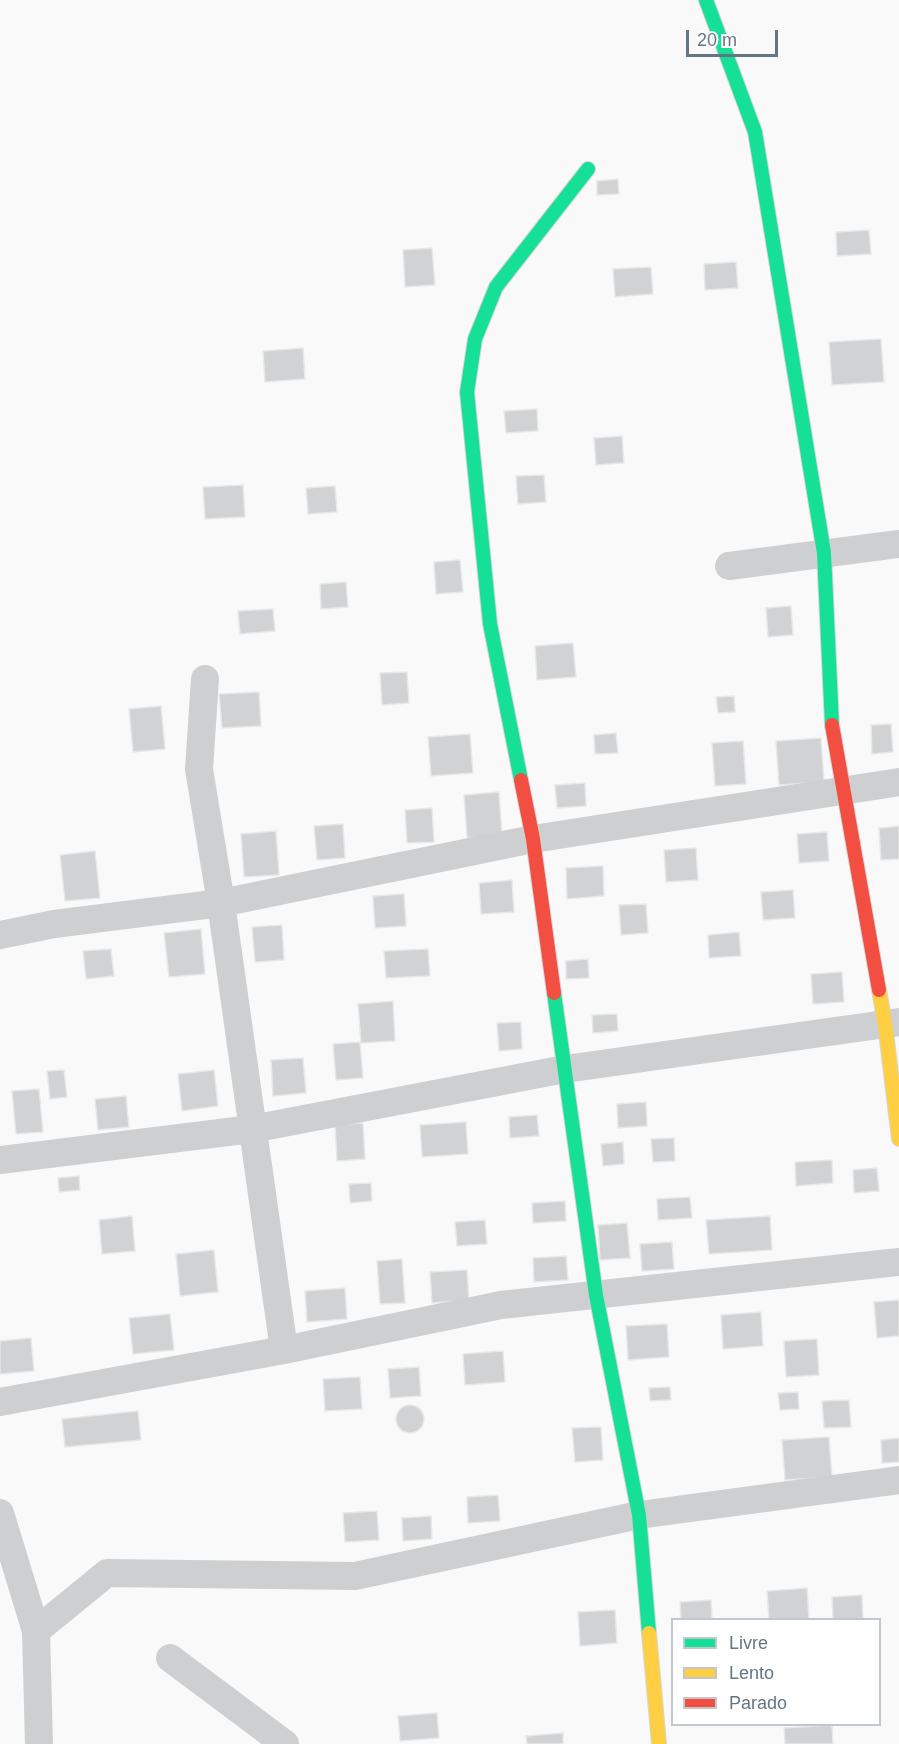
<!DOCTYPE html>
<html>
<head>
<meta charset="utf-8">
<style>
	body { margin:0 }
	#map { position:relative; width:899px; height:1744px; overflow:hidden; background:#f9f9f9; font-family:Helvetica,sans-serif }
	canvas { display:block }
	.legend { position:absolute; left:671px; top:1618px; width:210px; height:108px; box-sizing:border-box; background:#fff; border:2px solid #c1c8cd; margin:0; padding:8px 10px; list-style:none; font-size:18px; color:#657683 }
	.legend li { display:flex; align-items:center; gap:12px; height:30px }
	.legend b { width:30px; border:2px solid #c1c8cd }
	.scale { position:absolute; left:686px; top:30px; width:92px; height:27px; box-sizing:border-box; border:3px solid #657683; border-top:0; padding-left:8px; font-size:18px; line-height:21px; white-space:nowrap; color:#657683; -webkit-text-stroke:4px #fff; paint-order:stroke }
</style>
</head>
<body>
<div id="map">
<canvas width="899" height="1744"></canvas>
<ul class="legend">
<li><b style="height:8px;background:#16e098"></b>Livre</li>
<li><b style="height:8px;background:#ffcf43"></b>Lento</li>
<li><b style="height:8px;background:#f24e42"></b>Parado</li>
</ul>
<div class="scale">20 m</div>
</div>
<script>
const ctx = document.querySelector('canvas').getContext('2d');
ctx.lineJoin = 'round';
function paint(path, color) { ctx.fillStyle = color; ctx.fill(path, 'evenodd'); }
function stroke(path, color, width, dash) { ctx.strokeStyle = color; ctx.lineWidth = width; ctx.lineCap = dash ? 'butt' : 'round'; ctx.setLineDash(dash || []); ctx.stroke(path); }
const building = new Path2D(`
	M618,179L619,194L597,195V181Z
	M869,230L871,254L837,256L836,232Z
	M432,248L435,285L405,287L403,250Z
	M736,262L738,288L705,290L704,264Z
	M651,267L653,294L615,297L613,269Z
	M881,339L884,382L832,385L829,342Z
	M303,348L305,379L265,382L263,351Z
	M537,409L538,431L506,433L504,411Z
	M622,436L624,463L596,465L594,438Z
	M544,475L546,502L518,504L516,476Z
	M243,485L245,517L205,519L203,487Z
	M335,486L337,512L308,514L306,488Z
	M460,560L463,592L436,594L434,562Z
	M346,582L348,607L321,609L320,584Z
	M791,606L793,635L768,637L766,608Z
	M273,609L275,631L240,634L238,611Z
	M573,643L576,677L537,680L535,646Z
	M407,672L409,703L382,705L380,673Z
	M259,692L261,726L222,728L219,694Z
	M734,696L735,712L718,713L716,697Z
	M161,706L165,749L133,752L129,709Z
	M891,724L893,752L872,754L871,725Z
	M616,733L618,753L595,754L594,735Z
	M470,734L473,773L431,776L428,737Z
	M821,738L824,782L779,785L776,741Z
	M743,741L746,784L715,786L712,743Z
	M585,783L586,806L557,808L555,785Z
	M499,792L502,836L467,838L464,795Z
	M432,808L434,842L407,843L405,810Z
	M343,824L345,858L317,860L314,826Z
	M899,826V859L881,860L879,828Z
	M276,831L279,875L244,877L241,834Z
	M827,832L829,861L799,863L797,834Z
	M696,848L698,880L666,882L664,850Z
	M95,851L100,898L65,901L60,855Z
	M603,866L604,896L567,899L566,868Z
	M512,880L514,912L481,914L479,883Z
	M793,890L795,918L763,920L761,892Z
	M404,894L406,926L375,928L373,896Z
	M646,904L648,933L621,935L619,905Z
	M282,925L284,960L255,962L252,927Z
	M201,929L205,974L169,977L164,933Z
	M739,932L741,956L709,958L708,935Z
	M111,949L114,976L86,979L83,951Z
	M428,949L430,976L386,978L384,951Z
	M588,959L589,978L566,979V961Z
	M842,972L844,1002L813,1004L811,974Z
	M393,1001L395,1041L361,1043L358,1004Z
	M617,1014L618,1031L593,1033L592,1015Z
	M521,1022L522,1049L499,1051L497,1023Z
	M360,1042L363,1078L336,1080L333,1044Z
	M303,1058L306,1093L273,1096L271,1060Z
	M64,1070L67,1097L50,1099L47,1071Z
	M214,1070L218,1106L182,1111L178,1074Z
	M39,1089L43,1132L16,1134L12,1091Z
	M126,1096L129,1127L98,1130L95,1099Z
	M646,1102L647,1126L618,1128L617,1104Z
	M537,1115L539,1136L510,1138L509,1117Z
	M466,1122L468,1154L422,1157L420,1125Z
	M363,1123L365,1159L337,1161L335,1125Z
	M674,1138L675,1161L653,1162L651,1139Z
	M623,1142L624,1164L603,1166L601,1144Z
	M832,1160L833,1183L796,1186L795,1162Z
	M877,1168L879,1191L854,1193L853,1170Z
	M79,1176L80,1190L59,1192L58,1178Z
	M371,1183L372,1201L350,1203L349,1184Z
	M690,1197L692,1218L658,1220L657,1199Z
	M565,1201L566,1221L533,1223L532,1203Z
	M132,1216L135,1251L102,1254L99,1220Z
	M770,1216L772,1250L709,1254L706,1220Z
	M485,1220L487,1244L457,1246L455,1222Z
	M627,1223L630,1258L600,1260L598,1225Z
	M672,1242L674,1269L642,1271L640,1244Z
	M214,1250L218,1292L180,1296L176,1254Z
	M566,1256L568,1280L534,1282L533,1258Z
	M402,1259L405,1303L380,1304L377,1261Z
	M467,1270L469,1300L432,1303L430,1272Z
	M345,1288L347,1319L307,1322L305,1291Z
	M899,1300V1336L877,1338L874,1302Z
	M761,1312L763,1346L723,1349L721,1315Z
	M170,1314L174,1350L133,1354L129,1318Z
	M667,1324L669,1357L628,1360L626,1326Z
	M31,1338L34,1371L0,1374V1341Z
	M817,1339L819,1375L786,1377L784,1341Z
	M503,1351L505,1382L465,1385L463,1354Z
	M419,1367L421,1396L390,1398L388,1369Z
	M360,1377L362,1409L325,1411L323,1379Z
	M670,1387L671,1400L650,1401L649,1388Z
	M798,1392L799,1409L780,1410L778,1393Z
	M849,1400L851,1427L824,1428L822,1401Z
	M396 1419a14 14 0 1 1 28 0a14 14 0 1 1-28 0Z
	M138,1411L141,1440L65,1447L62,1419Z
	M601,1427L603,1460L575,1462L572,1428Z
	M829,1437L832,1477L785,1480L782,1440Z
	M899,1438V1462L882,1463L881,1440Z
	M498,1495L500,1521L468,1523L467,1497Z
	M377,1511L379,1540L345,1542L343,1513Z
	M431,1516L432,1539L403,1541L402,1518Z
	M807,1588L809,1620H769L767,1591Z
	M862,1595L863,1620H833L832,1597Z
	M711,1600L712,1620H681L680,1602Z
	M615,1610L617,1643L580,1646L578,1612Z
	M437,1713L439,1738L400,1741L398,1716Z
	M832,1725L833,1744H785L784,1728Z
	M563,1733V1744H527L526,1736Z`);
paint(building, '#d0d2d3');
stroke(building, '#e8e8e8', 1.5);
const fast = new Path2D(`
	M706,0L755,132L824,553L832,725
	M521,780L490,624L467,392L475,339L496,287L588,169
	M554,993L596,1295L639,1515L649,1633`);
const slow = new Path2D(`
	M879,990L885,1024L899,1139
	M649,1633L659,1744`);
const jam = new Path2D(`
	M832,725L879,990
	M521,780L533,839L554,993`);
stroke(fast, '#d5d6d7', 16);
stroke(slow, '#d5d6d7', 16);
stroke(jam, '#d5d6d7', 16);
stroke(new Path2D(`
	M729,566L899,544
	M205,679L199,769L221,903L284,1350
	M0,935L54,924L221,903L533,839L899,782
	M0,1160L252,1129L565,1069L899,1022
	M0,1402L284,1350L501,1305L899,1262
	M0,1513L36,1631L39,1744
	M36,1631L107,1573L355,1576L639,1515L899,1480
	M170,1658L285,1744`), '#cecfd0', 28);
stroke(fast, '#16e098', 14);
stroke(slow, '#ffcf43', 14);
stroke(jam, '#f24e42', 14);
</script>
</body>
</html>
